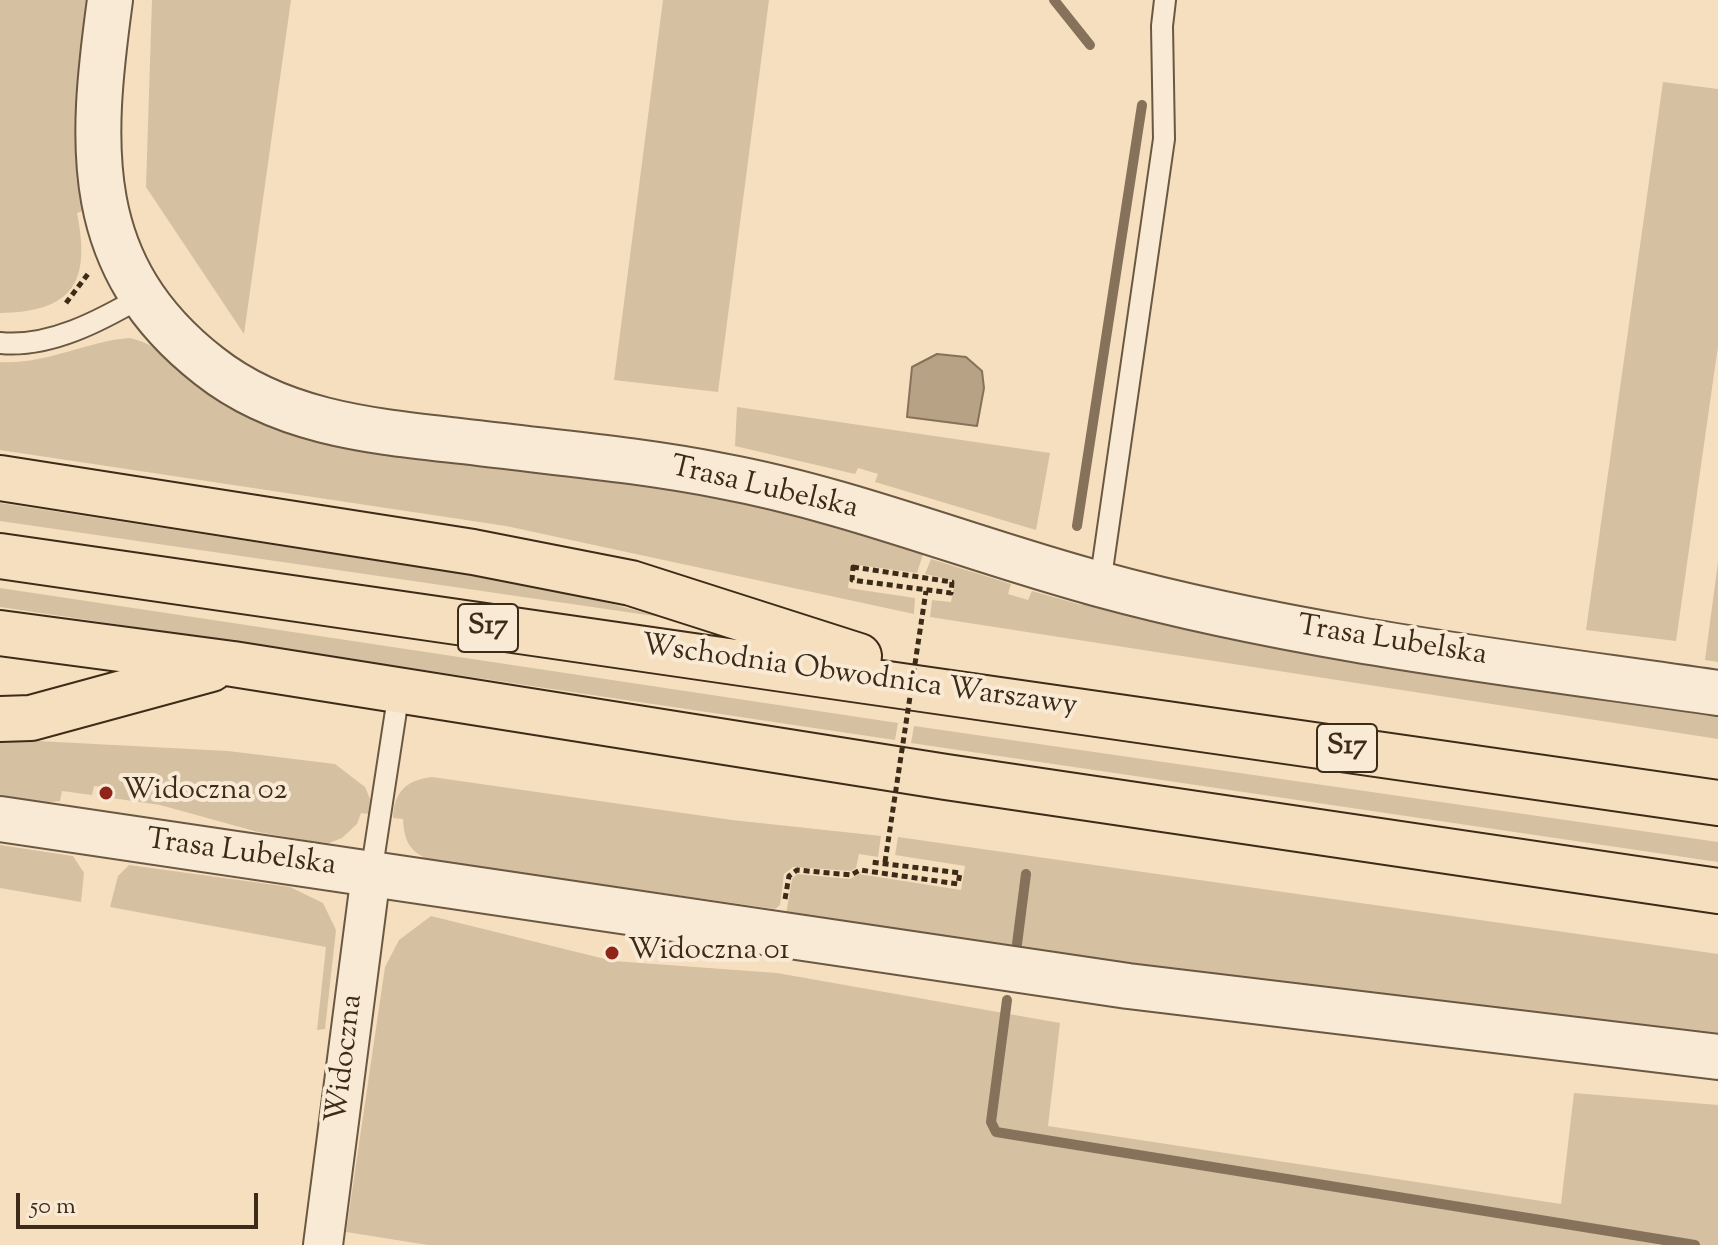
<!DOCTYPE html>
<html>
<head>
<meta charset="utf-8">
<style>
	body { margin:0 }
	#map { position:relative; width:1718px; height:1245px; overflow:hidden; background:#f6dfbe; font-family:"Sorts Mill Goudy",serif }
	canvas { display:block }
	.scale { position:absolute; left:16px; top:1193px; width:242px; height:36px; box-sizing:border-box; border:4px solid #3c2b18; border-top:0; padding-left:10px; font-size:24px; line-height:28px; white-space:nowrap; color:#3c2b18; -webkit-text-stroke:6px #f9ead5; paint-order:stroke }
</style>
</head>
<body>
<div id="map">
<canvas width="1718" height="1245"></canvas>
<div class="scale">50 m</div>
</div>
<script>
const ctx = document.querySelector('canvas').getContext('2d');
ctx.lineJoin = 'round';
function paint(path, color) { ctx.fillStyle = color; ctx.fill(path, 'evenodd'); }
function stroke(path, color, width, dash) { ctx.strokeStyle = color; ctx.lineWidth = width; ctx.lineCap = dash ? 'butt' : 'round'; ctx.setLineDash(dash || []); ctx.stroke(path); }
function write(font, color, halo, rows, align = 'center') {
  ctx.font = font + ' "Sorts Mill Goudy",serif'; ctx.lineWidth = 8; ctx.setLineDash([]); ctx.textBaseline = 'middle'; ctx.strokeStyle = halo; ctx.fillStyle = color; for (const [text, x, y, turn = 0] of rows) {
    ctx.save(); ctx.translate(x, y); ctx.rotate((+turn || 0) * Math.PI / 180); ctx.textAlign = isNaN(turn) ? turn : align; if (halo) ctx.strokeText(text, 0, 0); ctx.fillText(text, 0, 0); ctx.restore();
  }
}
paint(new Path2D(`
	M0,0H94L77,134L85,210L77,213C91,282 73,312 0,313Z
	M152,0H291L244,334L146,187Z
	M663,0H769L718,392L614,380Z
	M1663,82L1718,89V346L1676,641L1586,630Z
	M130,338C162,346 182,367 207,389L719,494L925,548L917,573L851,564L848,588L915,598L914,614L506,526L0,450V362C46,365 86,341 130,338Z
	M737,407L1050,453L1036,530L875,482L878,474L858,468L855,474L735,446Z
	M0,503L482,577L571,593L661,617L0,521Z
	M931,559L1011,584L1008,594L1028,600L1032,591L1082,605L1085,596L1718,711V739L930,617L932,600L951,602L955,581L925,574Z
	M1718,562V662L1705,660Z
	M0,588L898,723L895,740L0,607Z
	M914,726L1718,842V862L911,743Z
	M0,739L228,751L335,764L365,787L370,799L369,814L361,813L357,824L342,838L329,843L316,842L258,832L160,805L112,798V788L94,786L92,795L62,791L60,801L0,807Z
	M432,777L732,820L881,836L878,857L859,854L856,868L851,871L793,867L784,874L780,905L775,909L431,860C410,853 404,841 403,819L393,818C394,792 406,780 432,777Z
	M898,837L1718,954V1042L785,920L792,879L797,874L850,879L859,874L961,890L965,866L895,855Z
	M0,845L73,856L84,873L81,902L0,888Z
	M129,865L290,887L323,903L336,930L325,1029L317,1030L326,947L110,907L118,876Z
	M431,916L613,961L777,973L1060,1023L1048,1126L1561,1204L1574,1093L1718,1105V1245H428L346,1232L385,967L399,940Z`), '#d6c0a2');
const water = new Path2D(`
	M937,354L966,357L982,371L984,388L977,426L907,417L912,367Z`);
paint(water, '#b7a286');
stroke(water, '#86725a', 2);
stroke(new Path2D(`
	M1054,0L1090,45
	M1077,526L1142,105
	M1017,944L1026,874
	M1007,1000L991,1122L996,1132L1695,1245`), '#86725a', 10);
const service = new Path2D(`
	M0,343C49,348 100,321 141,297
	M1100,584L1164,139L1162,26L1165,0
	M371,874L399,691`);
const minor = new Path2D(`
	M323,1245L371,874`);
const tertiary = new Path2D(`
	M110,0C90,146 81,266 209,366C286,427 385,432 478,443C559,453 642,460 722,476C851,500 973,550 1099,584C1301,639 1511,663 1718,693
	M0,819L1128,986L1718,1057`);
const motorway = new Path2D(`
	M0,478L473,552L631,583L859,656
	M0,556C572,641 1146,719 1718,803
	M0,633L233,664L946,777L1718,891
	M0,719L31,718L211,669`);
stroke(service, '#6a5842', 24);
stroke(minor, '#6a5842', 42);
stroke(tertiary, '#6a5842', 48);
stroke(motorway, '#3c2b18', 48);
stroke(new Path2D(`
	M66,303L88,274
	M853,567L952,582L951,593L852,580Z
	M785,899L789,876L797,870L851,875L860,870L958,884L960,873L871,862`), '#3c2b18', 5, [6, 4]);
stroke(service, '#f9ead5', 20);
stroke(minor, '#f9ead5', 38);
stroke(tertiary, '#f9ead5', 44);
stroke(motorway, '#f6dfbe', 44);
stroke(new Path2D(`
	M885,862L926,591`), '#3c2b18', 5, [6, 4]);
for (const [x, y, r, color] of [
	[106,793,8,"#8f2418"],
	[612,953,8,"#8f2418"]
]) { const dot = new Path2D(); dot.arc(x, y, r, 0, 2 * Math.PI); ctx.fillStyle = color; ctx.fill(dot); stroke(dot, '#f9ead5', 3); }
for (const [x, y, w] of [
	[488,628,60],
	[1347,748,60]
]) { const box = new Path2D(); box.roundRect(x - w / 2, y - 24, w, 48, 6); ctx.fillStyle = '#f9ead5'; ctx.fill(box); stroke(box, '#3c2b18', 2); }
write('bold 28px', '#3c2b18', null, [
	["S17",488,628],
	["S17",1347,748]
]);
write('30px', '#3c2b18', '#f9ead5', [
	["Trasa Lubelska",764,490,13],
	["Trasa Lubelska",1392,643,9],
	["Wschodnia Obwodnica Warszawy",859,678,8],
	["Trasa Lubelska",241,855,8],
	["Widoczna",347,1059,-83]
]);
write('30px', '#3c2b18', '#f9ead5', [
	["Widoczna 02",122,793],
	["Widoczna 01",628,953]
], 'left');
</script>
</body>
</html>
